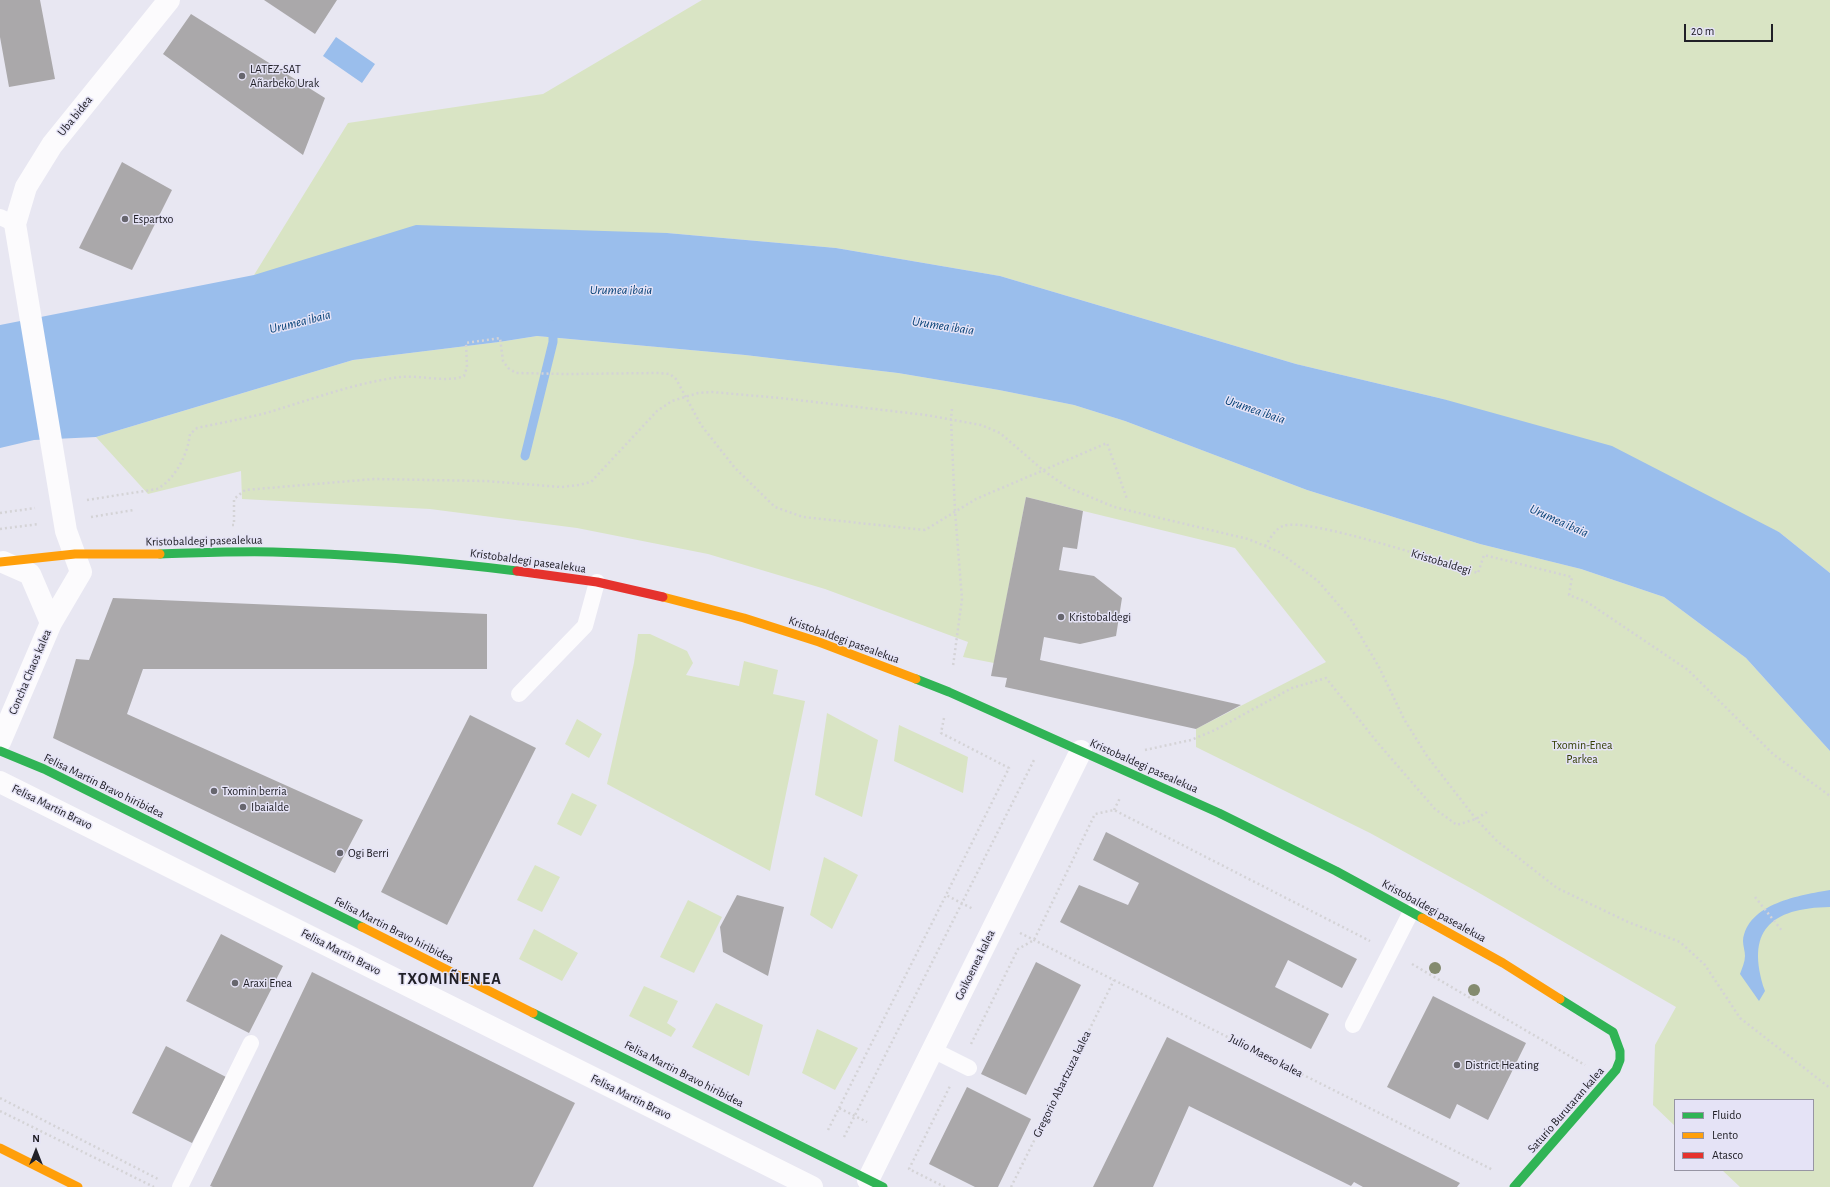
<!DOCTYPE html>
<html>
<head>
<meta charset="utf-8">
<style>
	body { margin:0 }
	#map { position:relative; width:1830px; height:1187px; overflow:hidden; background:#e8e7f2; font-family:"Alegreya Sans",sans-serif }
	canvas { display:block }
	.legend { position:absolute; left:1674px; top:1099px; width:140px; height:72px; box-sizing:border-box; background:#e5e3f6; border:1px solid #9795a3; margin:0; padding:5px 7px; list-style:none; font-size:12px; color:#212027 }
	.legend li { display:flex; align-items:center; gap:8px; height:20px }
	.legend b { width:20px; border:1px solid #9795a3 }
	.north { position:absolute; left:16px; top:1131px; width:40px; height:40px; -webkit-text-stroke:3px #e5e3f6; paint-order:stroke; rotate:0deg; font-size:11px; font-weight:700; line-height:16px; text-align:center; color:#212027 }
	.north::after { content:''; display:block; margin:auto; width:14px; height:18px; background:#212027; clip-path:polygon(50% 0,100% 100%,50% 72%,0 100%) }
	.scale { position:absolute; left:1684px; top:24px; width:89px; height:18px; box-sizing:border-box; border:2px solid #212027; border-top:0; padding-left:5px; font-size:12px; line-height:14px; white-space:nowrap; color:#212027; -webkit-text-stroke:3px #e5e3f6; paint-order:stroke }
</style>
</head>
<body>
<div id="map">
<canvas width="1830" height="1187"></canvas>
<ul class="legend">
<li><b style="height:5px;background:#30b455"></b>Fluido</li>
<li><b style="height:5px;background:#ff9f0a"></b>Lento</li>
<li><b style="height:5px;background:#e5322d"></b>Atasco</li>
</ul>
<div class="north">N</div>
<div class="scale">20 m</div>
</div>
<script>
const ctx = document.querySelector('canvas').getContext('2d');
ctx.lineJoin = 'round';
function paint(path, color) { ctx.fillStyle = color; ctx.fill(path, 'evenodd'); }
function stroke(path, color, width, dash) { ctx.strokeStyle = color; ctx.lineWidth = width; ctx.lineCap = dash ? 'butt' : 'round'; ctx.setLineDash(dash || []); ctx.stroke(path); }
function write(font, color, halo, rows, align = 'center') {
  ctx.font = font + ' "Alegreya Sans",sans-serif'; ctx.lineWidth = 3; ctx.setLineDash([]); ctx.textBaseline = 'middle'; ctx.strokeStyle = halo; ctx.fillStyle = color; for (const [text, x, y, turn = 0] of rows) {
    ctx.save(); ctx.translate(x, y); ctx.rotate((+turn || 0) * Math.PI / 180); ctx.textAlign = isNaN(turn) ? turn : align; if (halo) ctx.strokeText(text, 0, 0); ctx.fillText(text, 0, 0); ctx.restore();
  }
}
paint(new Path2D(`
	M702,0H1830V573L1779,532L1443,399L1296,364L1000,276L836,248L667,233L254,275L348,123L543,94Z
	M537,336L745,355L898,373L999,390L1074,405L1125,421L1307,490L1480,544L1581,569L1664,597L1746,658L1830,751V1187H1740L1722,1170H1813V1100H1675V1126L1653,1105L1655,1045L1676,1007L1474,890L1370,833L1196,747V729L1326,662L1235,548L1026,497L994,663L963,657L968,642L825,589L708,554L577,528L430,509L242,499L241,471L148,494L96,437L353,360L499,342Z
	M638,634H650L687,651L693,663L686,675L739,686L744,661L778,670L773,694L805,701L770,871L607,784L634,663Z
	M827,713L878,740L862,817L815,795Z
	M577,719L602,734L589,758L565,744Z
	M899,725L968,757L963,793L894,761Z
	M572,793L597,805L581,836L557,824Z
	M824,857L858,875L832,929L810,915Z
	M535,865L560,877L542,912L517,900Z
	M688,900L722,917L694,973L660,957Z
	M534,929L578,953L562,981L519,959Z
	M644,986L678,1001L667,1023L676,1029L671,1037L629,1016Z
	M716,1003L763,1025L749,1076L692,1047Z
	M817,1029L858,1048L835,1090L802,1073Z`), '#d9e4c4');
paint(new Path2D(`
	M336,37L375,64L362,83L323,56Z
	M416,225L667,233L836,248L1000,276L1296,364L1443,399L1612,446L1779,532L1830,573V751L1746,658L1664,597L1581,569L1480,544L1307,490L1125,421L1074,405L999,390L898,373L745,355L537,336L499,342L353,360L96,437L34,440L0,448V325L254,275Z
	M1830,890V907C1770,908 1745,931 1765,991L1759,1001L1740,974C1742,968 1745,962 1745,956C1745,951 1743,946 1743,941C1747,903 1801,895 1830,890Z`), '#9abeec');
stroke(new Path2D(`
	M525,456L553,342V325`), '#9abeec', 9);
paint(new Path2D(`
	M0,0H40L55,79L9,87L0,37Z
	M264,0H337L315,34Z
	M191,14L325,98L303,155L163,54Z
	M122,162L172,190L132,270L79,248Z
	M1026,497L1083,511L1077,549L1063,547L1059,570L1094,576L1122,598L1116,636L1080,644L1044,637L1040,660L1241,705L1196,729L1005,687L1007,678L991,676Z
	M113,598L487,614V669H143L127,714L363,820L335,873L53,738L76,659L89,660Z
	M470,715L536,748L447,925L381,892Z
	M1106,832L1357,959L1342,988L1288,960L1275,987L1329,1014L1311,1049L1060,922L1079,885L1128,905L1139,883L1093,860Z
	M737,895L784,907L768,976L723,952L720,927Z
	M221,934L283,966L249,1033L186,1001Z
	M1036,962L1081,985L1026,1095L981,1074Z
	M312,972L575,1103L533,1187H213L210,1186Z
	M1433,996L1526,1043L1488,1120L1457,1104L1450,1119L1387,1087Z
	M1167,1037L1460,1183L1457,1187H1363L1354,1182L1351,1186L1189,1106L1153,1187H1093Z
	M166,1046L226,1077L192,1143L132,1113Z
	M967,1087L1031,1119L998,1187H975L929,1164Z`), '#aaa8aa');
stroke(new Path2D(`
	M952,409L951,419L955,511L962,599L953,666
	M87,500L157,489C176,479 188,453 190,434L197,428C220,423 243,419 266,413C310,400 354,383 400,377C420,375 447,383 464,376L467,367L466,343L500,338L503,361L508,368L516,373L568,374L659,373L670,374L676,379L701,425L735,468L775,507L803,517L925,530L976,499L1107,443L1127,499
	M0,513L35,508
	M91,517L134,510
	M232,525H234V499L245,490L374,479L486,481L561,487L579,485L591,482L657,411L672,401L698,393L712,392L780,398L926,415L981,425L1000,433L1044,471L1067,487L1114,507L1248,539L1279,552L1318,581L1350,618L1379,667L1404,719L1427,756L1476,819L1497,841L1557,888L1628,922L1680,942L1705,965L1740,1018L1830,1088
	M0,529L39,524
	M1265,546C1270,539 1275,529 1283,526C1305,516 1448,564 1478,573L1484,555L1572,577L1569,595L1587,602L1688,670L1773,754L1830,796
	M944,718L941,733L1009,768L946,895
	M1145,750L1191,740L1215,730L1292,688L1326,678L1377,742L1435,809L1457,825L1476,819L1487,812
	M1114,810L1120,798
	M1755,897L1783,932
	M1020,933L1493,1170
	M1412,964L1585,1065
	M971,1044L1018,949L1034,940L1095,814L1114,810L1370,941
	M0,1098L158,1179
	M839,1108L946,895L973,909
	M0,1111L154,1187
	M828,1130L839,1108L867,1122
	M844,1137L1034,760
	M945,1187L909,1169L951,1084
	M1011,1187L1114,980`), '#d4d3d6', 2.5, [2, 3]);
stroke(new Path2D(`
	M0,217L15,224
	M519,694L585,626L597,582
	M1353,1025L1411,912
	M933,1050L969,1068
	M180,1187L251,1043`), '#fcfbfd', 16);
stroke(new Path2D(`
	M3,562L30,574L51,623
	M0,742L51,623L81,572L66,531L15,224L26,187L52,145L169,0
	M0,782L812,1187
	M868,1180L1081,751`), '#fcfbfd', 22);
stroke(new Path2D(`
	M160,554C198,553 235,551 273,552C355,554 436,561 517,571
	M916,679L949,692L1219,813L1336,871L1422,918
	M0,751L44,769L362,927
	M533,1013L883,1187
	M1514,1187L1616,1070L1620,1060V1051L1613,1032L1560,999`), '#30b455', 9);
stroke(new Path2D(`
	M0,562L75,554H160
	M663,597L744,618L819,642L916,679
	M1422,918L1503,963L1560,999
	M362,927L533,1013
	M0,1148L78,1187`), '#ff9f0a', 9);
stroke(new Path2D(`
	M517,571L597,582L663,597`), '#e5322d', 9);
ctx.fillStyle = '#848b6f';
for (const [x, y] of [
	[1435,968],
	[1474,990]
]) { ctx.beginPath(); ctx.arc(x, y, 6, 0, 2 * Math.PI); ctx.fill(); }
for (const [x, y, r, color] of [
	[242,76,4,"#67666e"],
	[125,219,4,"#67666e"],
	[1061,617,4,"#67666e"],
	[214,791,4,"#67666e"],
	[243,807,4,"#67666e"],
	[340,853,4,"#67666e"],
	[235,983,4,"#67666e"],
	[1457,1065,4,"#67666e"]
]) { const dot = new Path2D(); dot.arc(x, y, r, 0, 2 * Math.PI); ctx.fillStyle = color; ctx.fill(dot); stroke(dot, '#e5e3f6', 1.5); }
write('12px', '#212027', '#e5e3f6', [
	["LATEZ-SAT",250,69],
	["Añarbeko Urak",250,83],
	["Espartxo",133,219],
	["Kristobaldegi",1069,617],
	["Txomin berria",222,791],
	["Ibaialde",251,807],
	["Ogi Berri",348,853],
	["Araxi Enea",243,983],
	["District Heating",1465,1065]
], 'left');
write('12px', '#212027', '#e5e3f6', [
	["Uba bidea",75,116,-51],
	["Kristobaldegi pasealekua",204,541,-1],
	["Kristobaldegi pasealekua",528,561,8],
	["Kristobaldegi",1441,562,17],
	["Kristobaldegi pasealekua",844,640,20],
	["Concha Chaos kalea",30,672,-67],
	["Kristobaldegi pasealekua",1144,766,24],
	["Felisa Martin Bravo hiribidea",104,786,26],
	["Felisa Martin Bravo",52,807,26],
	["Kristobaldegi pasealekua",1434,911,29],
	["Felisa Martin Bravo hiribidea",394,930,27],
	["Felisa Martin Bravo",341,952,27],
	["Goikoenea kalea",975,965,-64],
	["Julio Maeso kalea",1266,1056,27],
	["Felisa Martin Bravo hiribidea",684,1074,27],
	["Gregorio Abartzuza kalea",1062,1084,-64],
	["Felisa Martin Bravo",631,1097,26],
	["Saturio Burutaran kalea",1566,1110,-49]
]);
write('12px', '#333f03', '#e5e3f6', [
	["Txomin-Enea",1582,745],
	["Parkea",1582,759]
]);
write('italic 13px', '#054076', '#e5e3f6', [
	["Urumea ibaia",621,290],
	["Urumea ibaia",300,322,-14],
	["Urumea ibaia",943,326,9],
	["Urumea ibaia",1255,410,19],
	["Urumea ibaia",1559,521,24]
]);
ctx.letterSpacing = '1px';
write('bold 16px', '#212027', '#e5e3f6', [
	["TXOMIÑENEA",450,979]
]);
ctx.letterSpacing = '0px';
</script>
</body>
</html>
